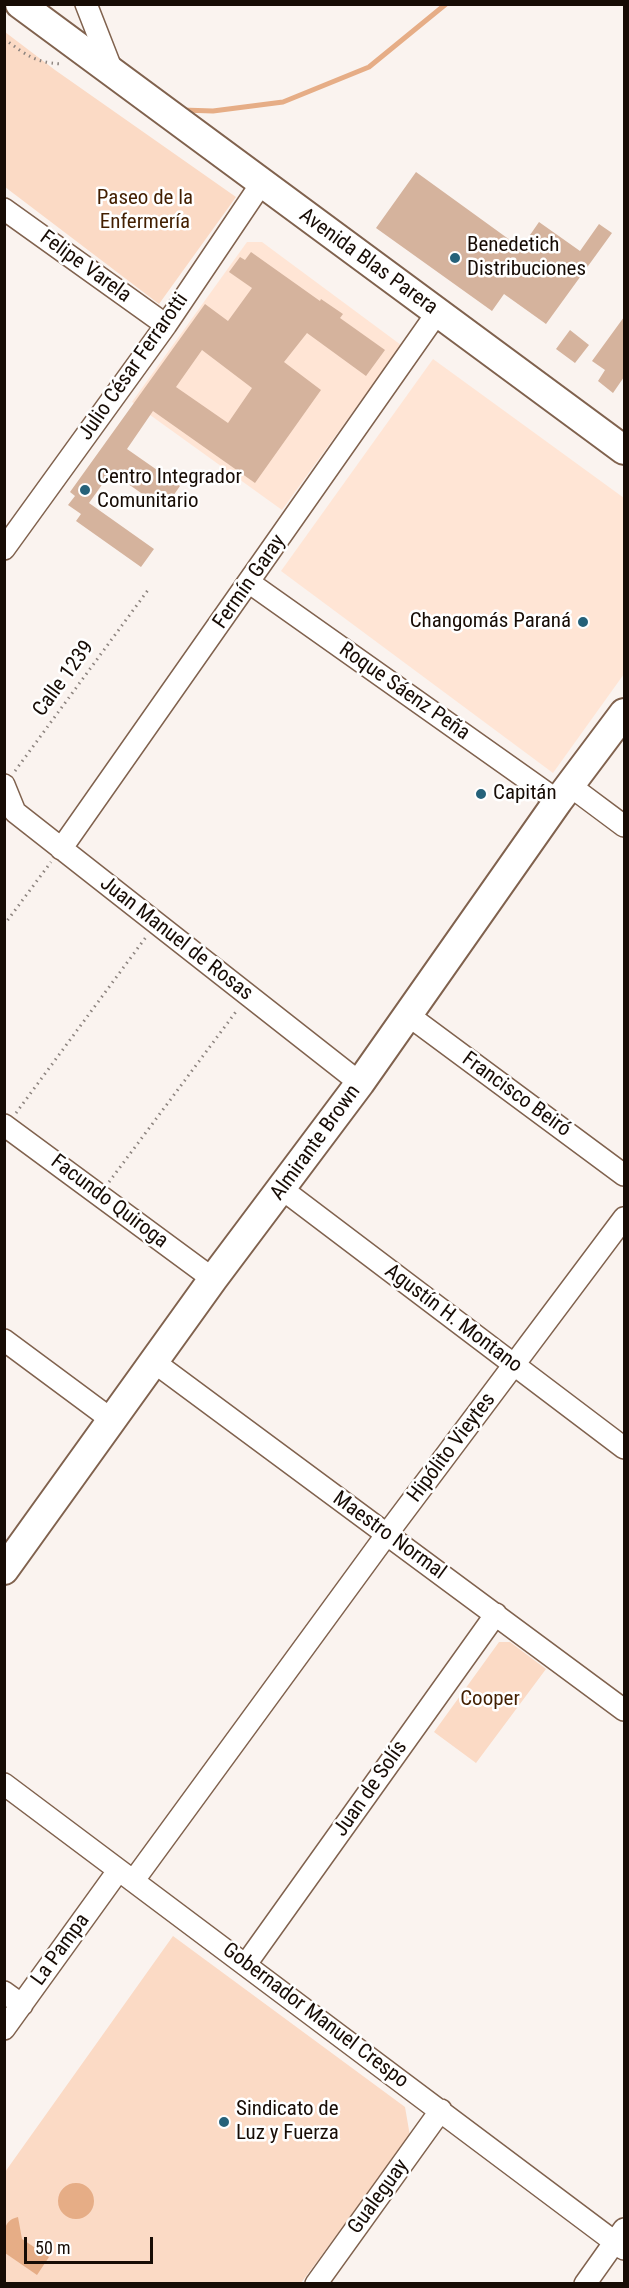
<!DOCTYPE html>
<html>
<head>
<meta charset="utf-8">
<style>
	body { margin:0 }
	#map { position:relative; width:629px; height:2288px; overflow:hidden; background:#faf3ef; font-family:"Roboto Condensed",sans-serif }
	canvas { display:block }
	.frame { position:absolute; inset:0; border:6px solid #170c05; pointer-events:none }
	.scale { position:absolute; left:24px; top:2237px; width:129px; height:27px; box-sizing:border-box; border:3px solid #170c05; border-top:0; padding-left:8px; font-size:18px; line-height:21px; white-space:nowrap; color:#170c05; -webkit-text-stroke:4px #fff; paint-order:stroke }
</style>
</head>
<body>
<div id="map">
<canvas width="629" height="2288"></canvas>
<div class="frame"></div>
<div class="scale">50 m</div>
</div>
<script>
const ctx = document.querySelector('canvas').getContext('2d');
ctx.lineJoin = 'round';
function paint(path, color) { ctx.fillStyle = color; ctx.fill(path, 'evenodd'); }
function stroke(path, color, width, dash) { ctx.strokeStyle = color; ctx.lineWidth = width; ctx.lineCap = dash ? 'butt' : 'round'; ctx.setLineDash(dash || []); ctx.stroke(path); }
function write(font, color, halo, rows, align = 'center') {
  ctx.font = font + ' "Roboto Condensed",sans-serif'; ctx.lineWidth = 5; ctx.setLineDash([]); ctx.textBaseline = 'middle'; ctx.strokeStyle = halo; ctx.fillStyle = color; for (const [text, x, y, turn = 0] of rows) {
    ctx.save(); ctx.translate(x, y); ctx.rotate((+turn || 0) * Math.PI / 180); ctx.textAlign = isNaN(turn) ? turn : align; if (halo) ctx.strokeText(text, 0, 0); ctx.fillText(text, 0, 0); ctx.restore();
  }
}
paint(new Path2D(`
	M247,242H262L401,345L282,510L132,402Z
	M433,359L624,498V674L553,773L281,571Z`), '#ffe5d5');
paint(new Path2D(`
	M5,32L55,70L236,197L159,304L5,187Z
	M499,1642H510L546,1669L476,1763L434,1732Z
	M173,1936L405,2107L410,2136L301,2283L5,2284V2172Z`), '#fbdac5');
paint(new Path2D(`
	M58 2201a18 18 0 1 1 36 0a18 18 0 1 1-36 0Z
	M18,2217L22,2239L49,2257L37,2275L5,2253C4,2239 0,2221 18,2217Z`), '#e6ad86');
stroke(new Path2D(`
	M182,110L213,111L283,102L369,67L446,4`), '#e6ad86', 5);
paint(new Path2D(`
	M416,172L521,248L539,222L580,251L599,224L612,233L546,324L504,294L492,311L376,228Z
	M251,252L320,301L321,299L343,314L340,318L385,350L366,376L307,333L284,362L321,390L255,483L153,411L127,449L180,486L164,509L111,472L89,503L154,549L141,567L76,521L81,514L68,505L75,496L70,492L205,304L228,321L252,288L229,272L240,257L245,260ZM202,350L252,388L228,423L176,387Z
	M624,317V377L613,393L598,381L605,370L592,361Z
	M570,330L589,345L575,363L556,349Z`), '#d5b39d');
const street = new Path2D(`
	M86,4L113,73
	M4,209L166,325
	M4,549L166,325L261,184
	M250,583L558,801
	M4,785L15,812L360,1083
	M569,785L624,826
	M61,849L437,313
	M408,1015L624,1175
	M4,1125L213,1279
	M282,1189L624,1448
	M4,1340L112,1420
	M154,1362L624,1710
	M4,1784L624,2249
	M134,1880L387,1534L624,1218
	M246,1964L496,1614
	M4,1992L22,2005
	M4,2029L118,1871
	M316,2284L441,2110
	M585,2284L624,2229`);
const secondary = new Path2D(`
	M20,4L624,450
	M4,1570L213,1279L360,1083L558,801L624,713`);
stroke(street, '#80624e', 24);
stroke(secondary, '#80624e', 32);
stroke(new Path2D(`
	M4,39C27,55 33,62 61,64
	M15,771L148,590
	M4,925L51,862
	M16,1113L146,937
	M109,1182L238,1009`), '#8c837e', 3, [1.5, 4.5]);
stroke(street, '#fff', 21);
stroke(secondary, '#fff', 28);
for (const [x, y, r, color] of [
	[455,258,6,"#256179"],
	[85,490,6,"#256179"],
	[583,622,6,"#256179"],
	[481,794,6,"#256179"],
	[224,2122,6,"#256179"]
]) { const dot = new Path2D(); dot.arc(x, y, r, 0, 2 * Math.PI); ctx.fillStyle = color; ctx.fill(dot); stroke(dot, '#fff', 2); }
write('21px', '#431f01', '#fff', [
	["Paseo de la",145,199],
	["Enfermería",145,223],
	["Cooper",490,1700]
]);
write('21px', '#170c05', '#fff', [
	["Benedetich",467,246],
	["Distribuciones",467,270],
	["Centro Integrador",97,478],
	["Comunitario",97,502],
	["Changomás Paraná",571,622,"right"],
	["Capitán",493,794],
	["Sindicato de",236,2110],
	["Luz y Fuerza",236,2134]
], 'left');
write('21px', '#170c05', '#fff', [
	["Avenida Blas Parera",368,262,36],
	["Felipe Varela",85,267,36],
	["Julio César Ferrarotti",134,367,-55],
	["Fermín Garay",250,582,-55],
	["Calle 1239",64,679,-54],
	["Roque Sáenz Peña",404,692,35],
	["Juan Manuel de Rosas",176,939,38],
	["Francisco Beiró",516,1095,36],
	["Almirante Brown",316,1143,-54],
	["Facundo Quiroga",109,1202,37],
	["Agustín H. Montano",453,1319,37],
	["Hipólito Vieytes",452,1448,-53],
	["Maestro Normal",389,1536,36],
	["Juan de Solís",371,1789,-55],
	["La Pampa",61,1950,-54],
	["Gobernador Manuel Crespo",315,2016,37],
	["Gualeguay",379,2197,-54]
]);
</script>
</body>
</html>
